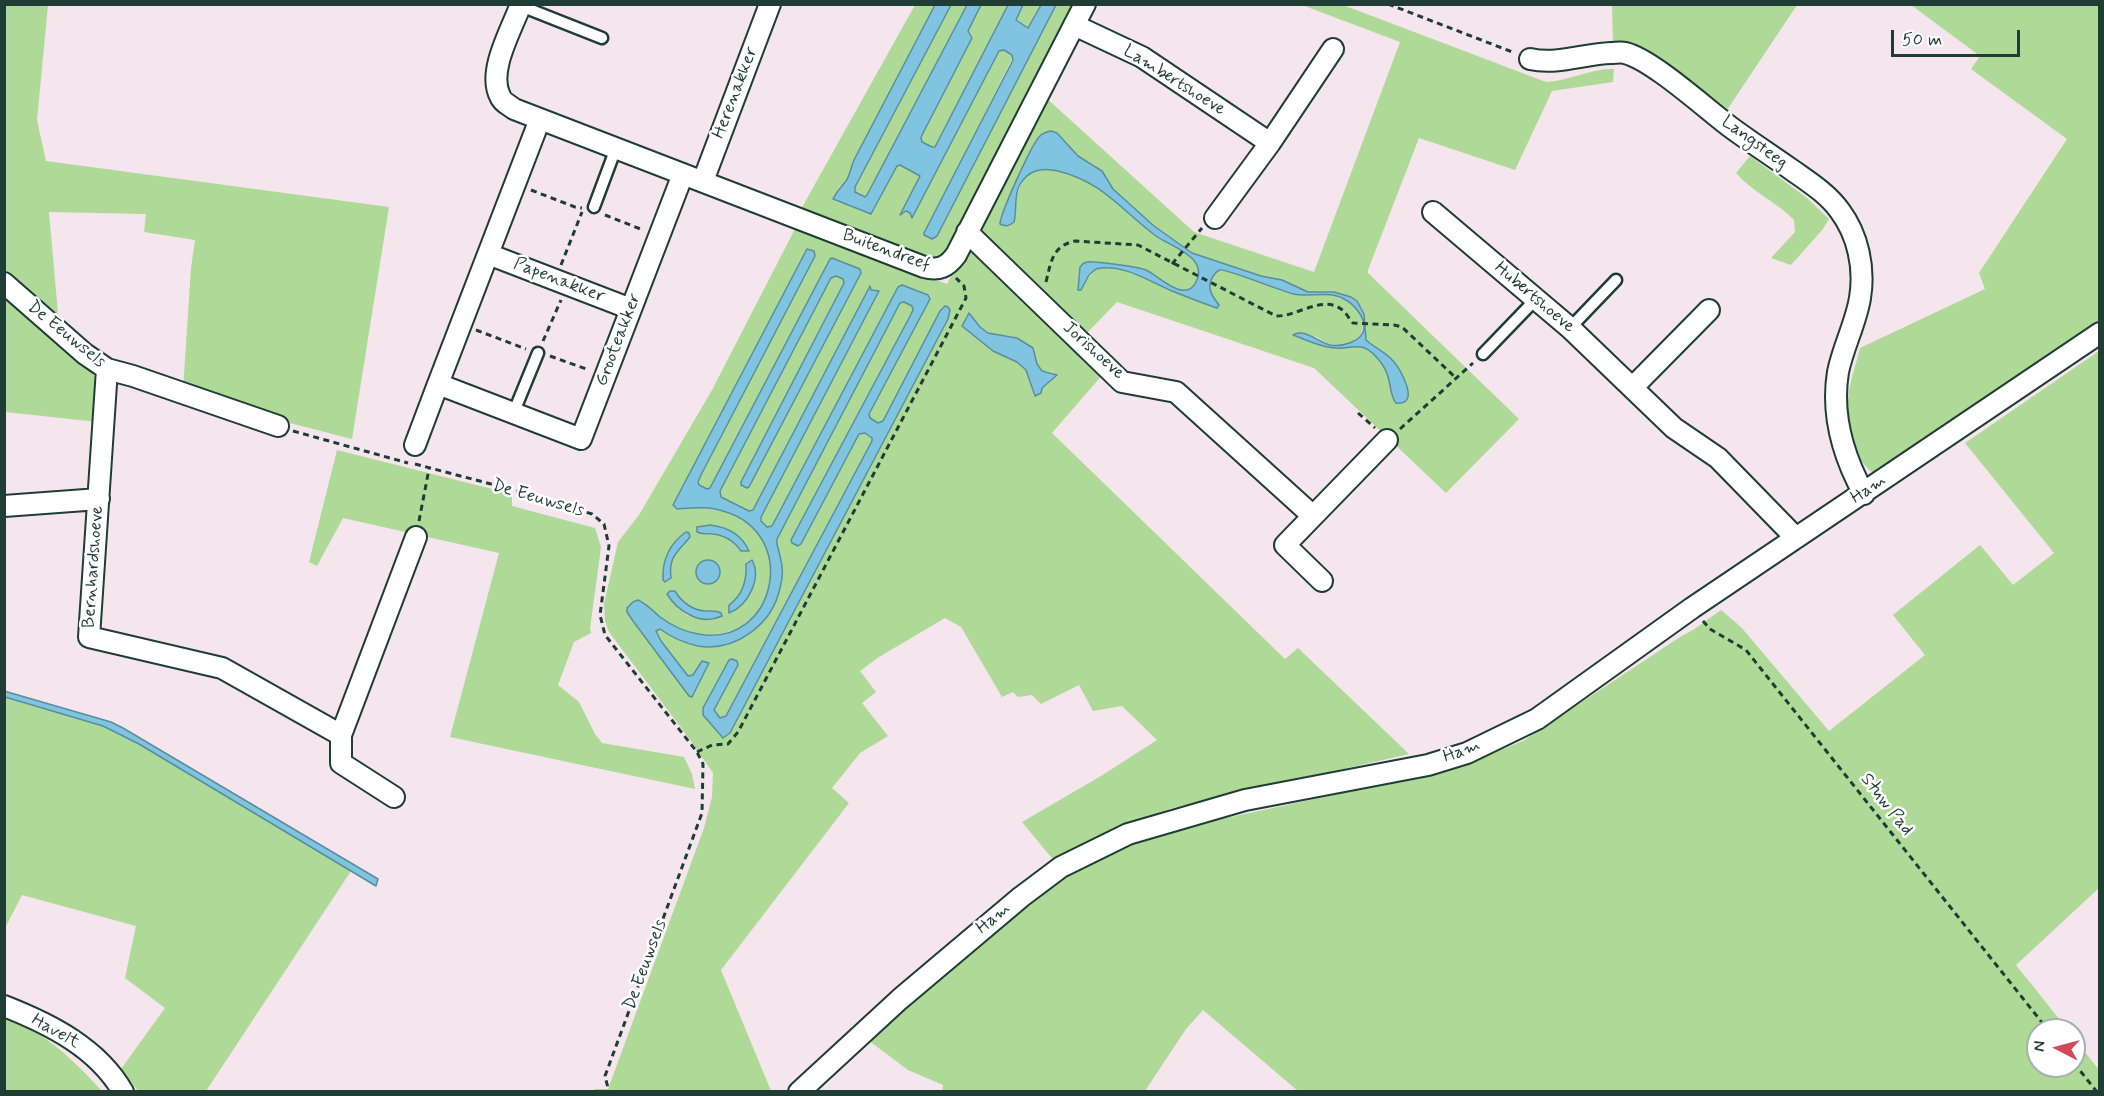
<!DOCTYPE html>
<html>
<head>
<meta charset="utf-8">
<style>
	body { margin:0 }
	#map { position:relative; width:2104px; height:1096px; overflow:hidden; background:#f5e5ed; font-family:Mynerve,sans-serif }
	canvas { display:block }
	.frame { position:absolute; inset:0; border:6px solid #1f3d34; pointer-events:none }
	.north { position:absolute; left:2026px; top:1018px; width:60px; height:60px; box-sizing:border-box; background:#fff; border:2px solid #a5b1ae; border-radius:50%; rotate:276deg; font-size:16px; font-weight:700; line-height:24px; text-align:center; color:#1f3d34 }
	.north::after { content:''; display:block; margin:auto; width:21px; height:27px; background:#d1495b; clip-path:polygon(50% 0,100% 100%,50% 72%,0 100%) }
	.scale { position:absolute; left:1891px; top:30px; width:129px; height:27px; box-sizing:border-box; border:3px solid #1f3d34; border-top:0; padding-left:8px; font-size:18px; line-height:21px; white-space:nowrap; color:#1f3d34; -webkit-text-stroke:4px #fff; paint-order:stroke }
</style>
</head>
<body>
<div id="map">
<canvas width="2104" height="1096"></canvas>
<div class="frame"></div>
<div class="north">N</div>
<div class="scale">50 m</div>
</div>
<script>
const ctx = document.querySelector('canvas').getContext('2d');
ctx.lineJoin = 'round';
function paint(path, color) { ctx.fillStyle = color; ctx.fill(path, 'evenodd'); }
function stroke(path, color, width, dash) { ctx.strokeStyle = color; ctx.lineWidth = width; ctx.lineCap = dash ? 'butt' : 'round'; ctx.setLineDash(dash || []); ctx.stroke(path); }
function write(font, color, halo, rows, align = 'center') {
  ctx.font = font + ' Mynerve,sans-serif'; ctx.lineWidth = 5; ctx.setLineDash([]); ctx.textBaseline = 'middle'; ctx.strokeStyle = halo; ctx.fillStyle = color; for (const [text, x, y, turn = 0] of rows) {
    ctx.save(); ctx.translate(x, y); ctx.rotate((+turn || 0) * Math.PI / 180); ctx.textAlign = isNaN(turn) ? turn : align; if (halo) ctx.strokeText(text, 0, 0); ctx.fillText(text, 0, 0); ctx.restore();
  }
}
paint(new Path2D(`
	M4,5H48L37,120L46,161L389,207L352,439L251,413L183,390L191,268L195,240L144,232L146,214L49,212L59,325L5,274Z
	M915,5H935L854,160L849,175L845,183L839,187L835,201L871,214L897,166L900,165L920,176L904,212L910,213L912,217L999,51L1004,50L1013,57L924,235L931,239L937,236L1056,5H1075L945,257L935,262L800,211Z
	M951,5H967L867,195L865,197L855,193V187Z
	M981,5H1008L935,147H932L922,142L921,137L972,38L968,31Z
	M1023,5H1041L1028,28L1015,20Z
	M1302,5H1343L1546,82C1570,81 1590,68 1614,69L1613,82L1552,91L1515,170L1419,138L1368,270V273L1519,419L1446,493L1314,368L1117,302L1084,336L983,239L978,226L1044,96L1194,232L1314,272L1400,42ZM1062,139L1078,156L1095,165L1105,176L1113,189L1154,226L1192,253L1261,276L1282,280L1308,292L1351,297L1361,307L1364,314L1366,340L1394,361L1392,398C1391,377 1383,353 1359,346C1353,345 1347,348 1341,348C1326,347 1309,340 1295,336L1296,333C1302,334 1309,334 1314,336C1322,339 1326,345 1335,345C1370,345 1371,314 1344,299C1329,290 1310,299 1294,294C1283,291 1226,268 1220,270C1216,271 1213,276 1211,280C1207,289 1213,297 1219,305L1217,308C1202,302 1187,297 1172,291C1148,281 1123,263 1096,269L1078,290L1079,274L1095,261C1111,266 1130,264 1145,269C1159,274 1173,296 1190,289C1201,284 1200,269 1194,261C1185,248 1168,245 1156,236C1138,222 1122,205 1103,191C1068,167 1014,150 1016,214L1000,219L1033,145Z
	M1612,5H1797L1725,113L1613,45Z
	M1911,5H2099V326L1875,474C1853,461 1848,426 1848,403C1848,386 1856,365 1860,348L1985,289L1979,273L2067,139L1971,69L1980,56Z
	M1750,156L1807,198L1829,219L1823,229L1791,265L1771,258L1795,232L1794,220C1777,202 1752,192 1736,173Z
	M796,227L947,284L964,252L974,249L1104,373L1052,433L1285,659L1298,648L1409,754L1172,808L1123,827L1056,863L1022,822L1101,776L1157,740L1122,706L1093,711L1079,685L1041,704L1032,695L1018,697L1013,692L1002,697L961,627L945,618L879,657L860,671L876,692L862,703L888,736L860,753L832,788L849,803L721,970L771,1091L595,1092L594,1089H608L704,828L712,797L713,773L688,737L609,632L605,621L604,604L618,542L639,515L712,390ZM815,254L698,482L699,485L707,489H710L830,259L861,271L749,487L747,488L741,485V482L844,283L843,279L835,276L831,278L720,491L721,497L749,511L753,510L870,288L874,292H879L761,517V521L767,527L772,526L898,287L902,285L928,295L930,299L869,414L870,418L878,423L883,421L948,319L730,733L727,736L720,735L703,715V709L730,659L714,710L720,718L726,716L872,441V438L865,433L859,434L801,544L800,546L792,543L791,540L908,320L913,310L912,306L903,302L900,303L777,539C776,545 779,550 780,556C783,566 783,578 780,588C772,625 735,652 698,646C684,643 671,637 660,629L656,630L661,641L688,676L693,675L700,663L709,664L693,696L633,602C637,601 637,600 641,601C648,604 653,611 659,616C679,631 703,639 727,632C777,618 787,547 743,520C721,506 697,509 673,505ZM976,323C992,339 998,331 1016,338C1026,341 1036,363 1042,371L1052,372L1057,375L1042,388L1041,393L1034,395L1026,370L1017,362L993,351L967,329ZM710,525C727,528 741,535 749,550L747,552C737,549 732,540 722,536C714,533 705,536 698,532L697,527ZM752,560C762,578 748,603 731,613L729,605C743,595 747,581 746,564ZM670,591H675C685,606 699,612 716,610C711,612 703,618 698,618C685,619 673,603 667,594Z
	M4,287L90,368C100,386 100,401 98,422L5,412Z
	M2099,351V888L2016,965L2068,1030H2038V1066H2074V1038L2099,1070V1091H1298L1203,1010L1186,1029L1145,1091L942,1092L943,1085L908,1070L868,1040L955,961L1060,877L1102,855L1148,838L1217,820L1432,774L1481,758L1523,741L1680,637L1693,630L1721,610L1741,627L1829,731L1925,655L1893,615L1980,545L2013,585L2054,553L1965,443Z
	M337,450L512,494V506L595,528L601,547L590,629L591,633L574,642L558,685L579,702L595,734L602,743L684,757L692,774L695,789L450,737L499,553L343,518L317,566L309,562Z
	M5,697L103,726L139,744L351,871L206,1091H138L121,1069L165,1008L125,978L136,926L22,895L5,928Z
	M4,1017C45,1031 73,1060 102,1091H5Z`), '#aed997');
const water = new Path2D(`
	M935,5H951L855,187V192L865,197L867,195L967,5H981L968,31L972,38L921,137L922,142L932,147H935L1008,5H1023L1016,20L1028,28L1041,5H1056L937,236L932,239L924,235V233L1013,60L1012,55L1004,50L999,51L912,218L910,213L906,211L900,215L920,176L900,165L897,166L871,214L833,199C837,191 841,187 846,181C850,175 851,167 854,160Z
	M1051,131L1057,133L1078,156L1102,171L1113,189L1154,226L1192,253L1261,276L1282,280L1308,292H1334L1351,297L1357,301L1364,314L1366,340C1375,348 1386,352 1394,362C1401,370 1421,406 1396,403C1388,394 1393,379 1382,364C1360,334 1353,353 1328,347C1316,345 1304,339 1293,335C1304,328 1318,342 1330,345C1341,347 1363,342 1364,328C1365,317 1354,304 1344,299C1329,290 1310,298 1294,294C1283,292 1225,268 1220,270C1216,271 1213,276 1211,280C1207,289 1213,297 1219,305L1217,308C1202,303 1187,297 1172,291C1148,281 1123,263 1096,269L1089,275L1081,290H1078L1080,267C1084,263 1082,263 1088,262C1093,261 1140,267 1146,270C1159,276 1185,304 1196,282C1209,257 1170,246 1156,236C1121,210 1103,182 1058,171C1041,167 1028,170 1019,186C1014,197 1017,210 1014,222C1009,226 1006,227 1000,224C1000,214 1031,146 1039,137C1042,133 1046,132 1051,131Z
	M807,249L814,251L815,256L701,475L698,482L699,485L707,489L710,488L830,259L832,258L860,269L861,273L749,487L747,488L741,485V482L844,283L843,279L836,276L831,278L720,491L721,497L749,511L753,510L870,286L871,290L879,291L761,517V521L767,527L772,526L898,287L902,285L928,295L930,299L869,414L870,418L878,423L883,421L940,311L945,306L948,307L950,310L948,319L730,733L723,738L703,715V708L729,660L732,659L737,661L738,665L714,710L720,718L726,716L872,441V438L865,433L859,434L801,544L798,546L792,543L791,540L908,320L913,310L912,306L904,302L900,303L777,539C776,545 779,550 780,556C783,566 783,578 780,588C772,625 735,652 698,646C684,643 671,637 660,629L656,631L661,641L688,676L693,675L702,661L709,663L692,697L689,696L633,621L627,612V608L633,602L638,600C647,604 653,611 660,617C671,625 685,632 698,634C776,648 801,533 723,511C708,506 692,508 677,509L673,505Z
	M969,313L980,327L988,333L1017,338L1033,348L1037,364L1042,371L1057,375L1042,388L1041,393L1035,396L1026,370L1017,362L993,351L962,326Z
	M710,525C727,527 742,535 749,551H741C734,541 724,535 712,534C705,533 703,535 697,532V527Z
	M686,532L689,533L690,537C678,552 668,556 671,578L665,582L663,580C662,560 669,544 686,532Z
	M696 572a12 12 0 1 1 24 0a12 12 0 1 1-24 0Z
	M752,560C762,578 748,606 729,613V605C743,595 747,581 746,564Z
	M670,591H675C682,603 694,611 707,611C713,611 716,610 721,613L722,616C701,626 678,612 667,594Z
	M4,691L111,722L123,728L378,879L376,886L139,744L103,726L5,697Z`);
paint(water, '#80c4e1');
stroke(water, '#598e9c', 1.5);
const service = new Path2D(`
	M521,6L602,38
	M594,207L616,148
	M1570,328L1616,280
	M1483,354L1535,300
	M513,414L538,353`);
const minor = new Path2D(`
	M521,4C512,29 487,71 500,96C502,102 509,105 514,109L924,267C939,271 947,267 956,255L1085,4
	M1074,25L1142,57L1270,143
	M1530,59C1558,65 1583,54 1611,53C1615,53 1621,52 1625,53C1651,59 1704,107 1729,126C1749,141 1771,155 1792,170C1809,182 1828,194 1840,211C1858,235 1865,268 1860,298C1856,323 1843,347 1838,372C1831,415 1843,456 1864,494
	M540,119L438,384L581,439L683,174
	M703,181L770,4
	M1433,212L1570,328L1674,428L1718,458L1796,538
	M1215,218L1270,143L1333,49
	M967,232L1122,382L1176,392L1313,516
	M488,254L631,309
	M4,283L85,354L107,369L133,376L278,426
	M107,369L89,637L222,668L341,735
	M1633,387L1709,310
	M415,445L438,384
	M4,506L99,499
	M1322,581L1285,545L1387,440
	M394,797L341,763V735L416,537
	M4,1006C50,1024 98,1048 123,1092
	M799,1092L900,999L1021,897L1061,867L1128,834L1245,800L1428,765L1467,753L1537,719L1692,608L2100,333`);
stroke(service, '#1f3d34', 15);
stroke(minor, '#1f3d34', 24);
stroke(new Path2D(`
	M1388,4L1515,53
	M531,190L575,207L582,208
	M605,215L643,230
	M1172,264L1202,228
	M561,265L582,212
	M1046,282C1051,262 1052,246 1075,241L1138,245L1276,316C1296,317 1322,295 1341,309C1346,312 1349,319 1353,323L1394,325L1402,327L1456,378
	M476,330L526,349
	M543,341L561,300
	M550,356L589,370
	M1358,413L1375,428
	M1400,429L1473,363
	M293,431L408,463
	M415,464L529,494L592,514L604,524L609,546L600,615L605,635L697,752L703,764L702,813L605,1076L609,1092
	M419,521L429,469
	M1703,621L1710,629L1746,650L2048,1030
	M697,752L712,745L728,744L738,732L966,298L964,286L956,278
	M2074,1063L2097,1092`), '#1f3d34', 3, [6, 4.5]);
stroke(service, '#fff', 10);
stroke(minor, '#fff', 20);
write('18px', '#1f3d34', '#fff', [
	["Lambertshoeve",1174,81,32],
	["Herenakker",736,93,-69],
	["Langsteeg",1754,143,36],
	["Buitendreef",886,251,20],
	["Papenakker",559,281,21],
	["Hubertshoeve",1534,298,40],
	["De Eeuwsels",66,335,39],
	["Grooteakker",619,340,-69],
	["Jorishoeve",1093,351,42],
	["Ham",1869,490,-34],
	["De Eeuwsels",538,499,16],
	["Bernhardshoeve",94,567,-86],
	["Ham",1462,752,-21],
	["Stuw Pad",1886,805,52],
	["Ham",994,919,-40],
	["De Eeuwsels",646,965,-70],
	["Havelt",55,1032,29]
]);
</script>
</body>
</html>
